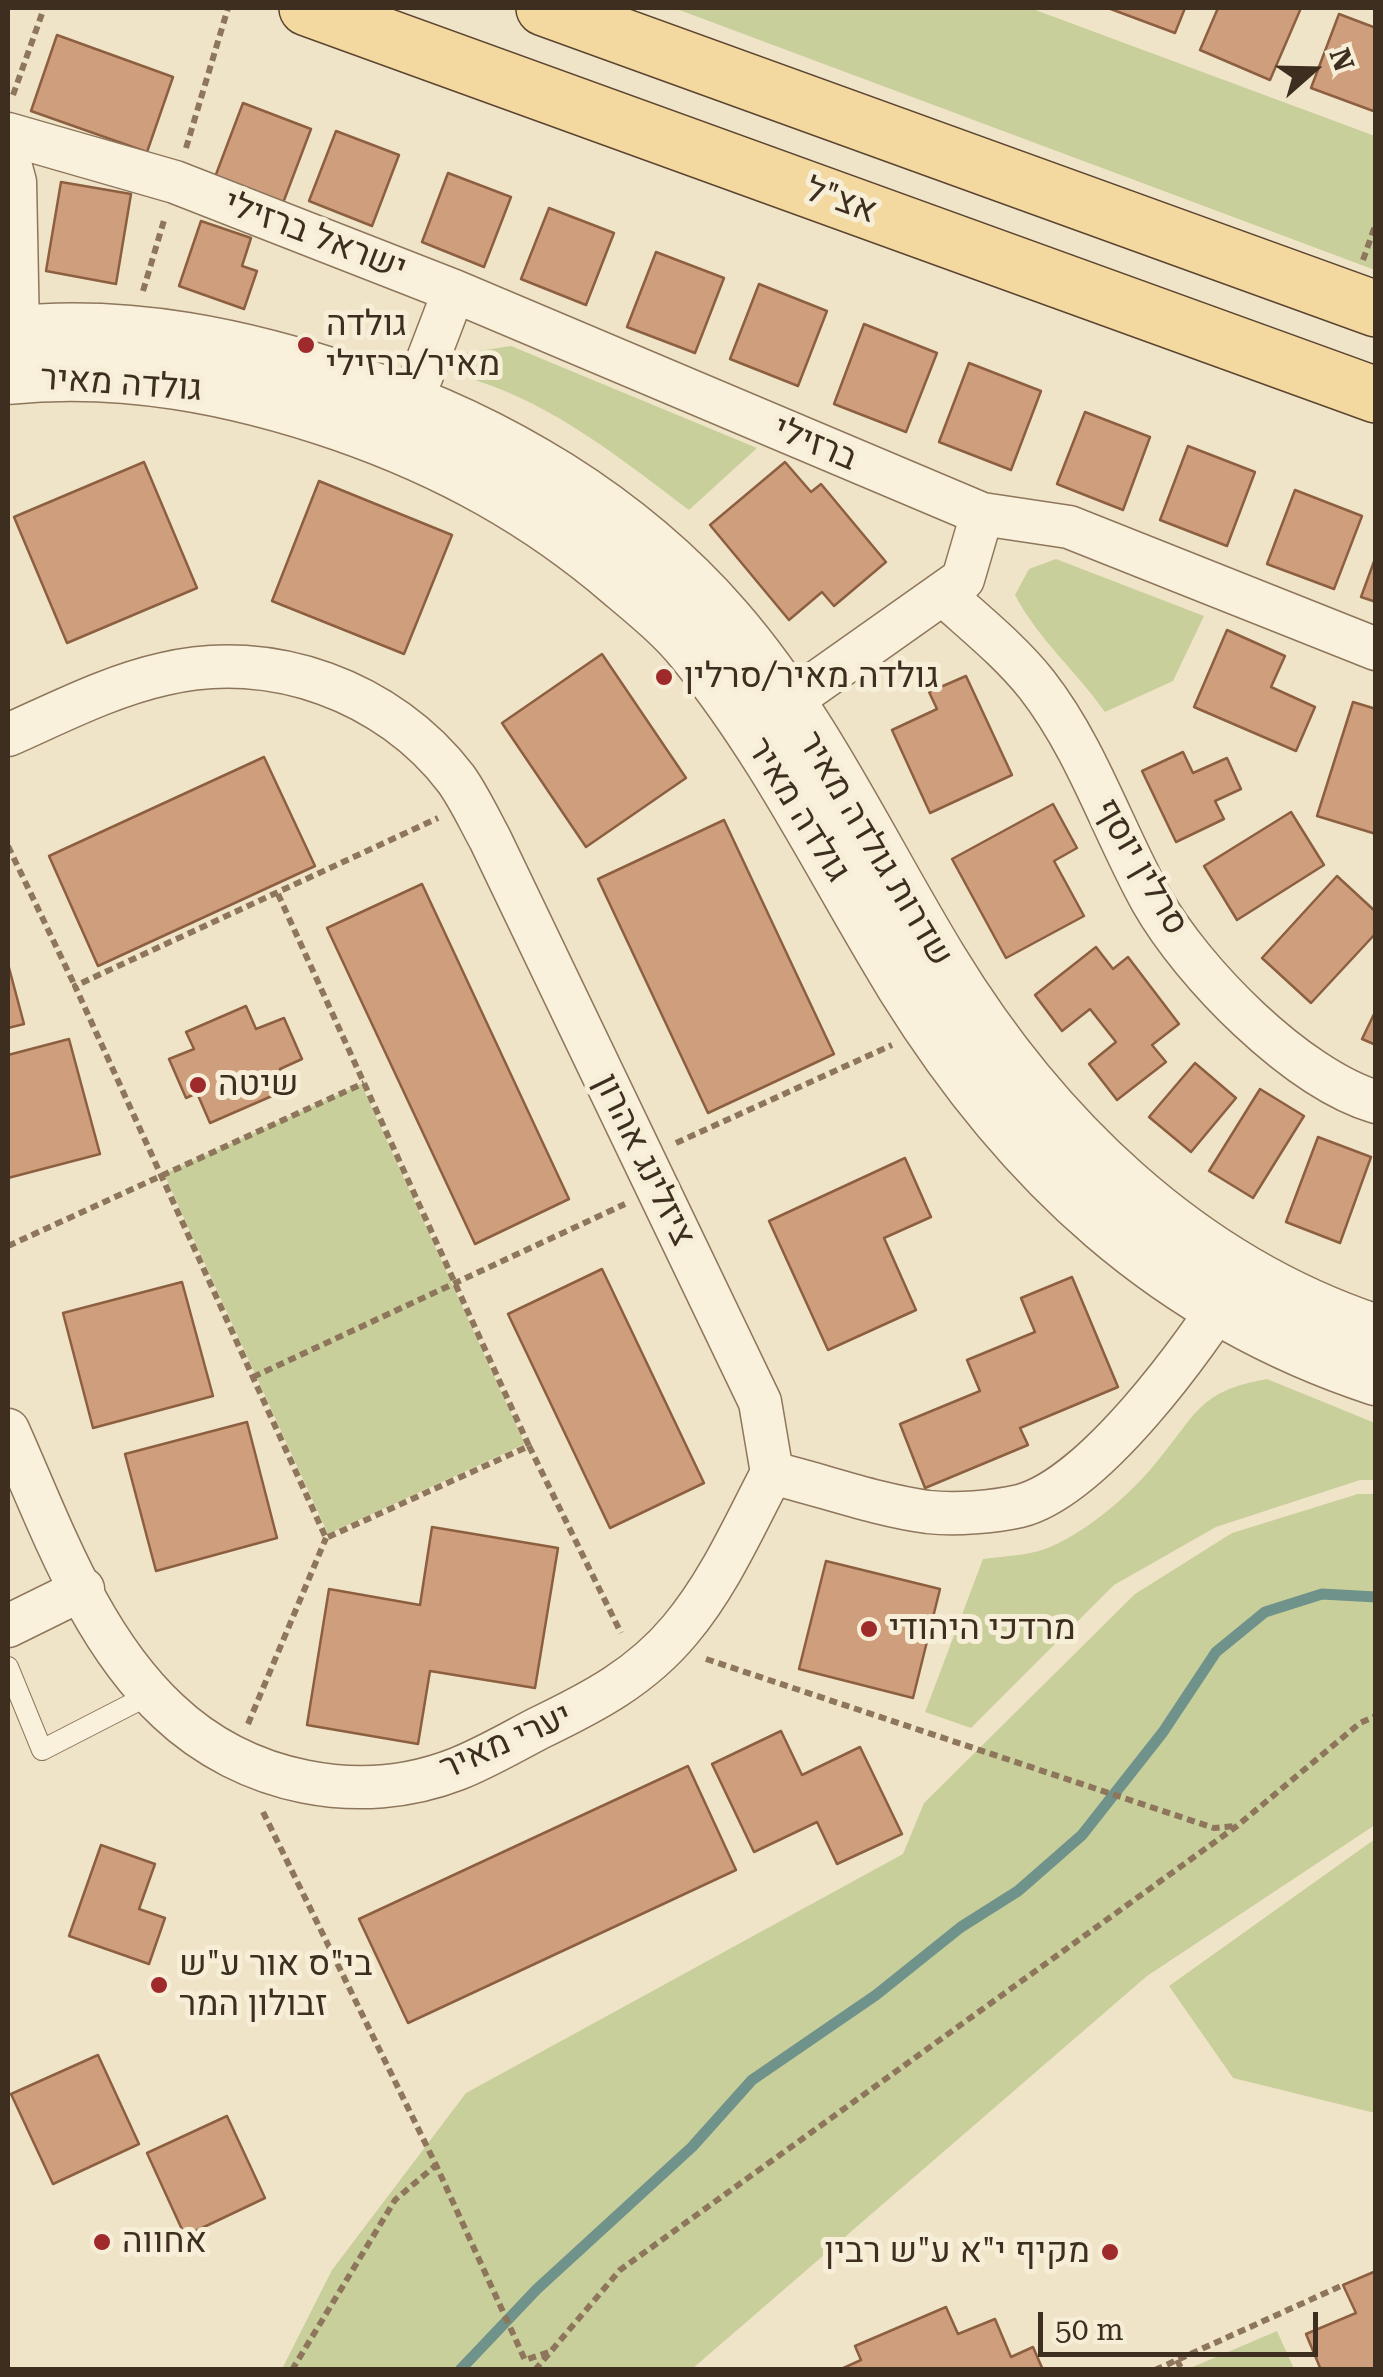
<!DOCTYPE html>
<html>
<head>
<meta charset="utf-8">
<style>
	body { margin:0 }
	#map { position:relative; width:1383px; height:2377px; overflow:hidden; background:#f0e4c8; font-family:"Roboto Serif",serif }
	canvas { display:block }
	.frame { position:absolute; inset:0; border:10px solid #3d2e20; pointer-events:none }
	.north { position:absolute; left:1263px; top:20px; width:100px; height:100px; -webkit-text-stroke:8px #f7eed8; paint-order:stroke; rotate:70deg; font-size:28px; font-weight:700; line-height:40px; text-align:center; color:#3d2e20 }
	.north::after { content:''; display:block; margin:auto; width:35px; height:45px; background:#3d2e20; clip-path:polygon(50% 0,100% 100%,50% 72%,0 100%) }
	.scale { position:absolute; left:1038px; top:2312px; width:280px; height:45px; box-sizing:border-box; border:5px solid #3d2e20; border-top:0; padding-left:12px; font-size:30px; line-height:35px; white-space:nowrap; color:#3d2e20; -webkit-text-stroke:8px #f7eed8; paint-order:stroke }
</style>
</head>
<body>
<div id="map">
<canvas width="1383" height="2377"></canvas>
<div class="frame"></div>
<div class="north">N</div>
<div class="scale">50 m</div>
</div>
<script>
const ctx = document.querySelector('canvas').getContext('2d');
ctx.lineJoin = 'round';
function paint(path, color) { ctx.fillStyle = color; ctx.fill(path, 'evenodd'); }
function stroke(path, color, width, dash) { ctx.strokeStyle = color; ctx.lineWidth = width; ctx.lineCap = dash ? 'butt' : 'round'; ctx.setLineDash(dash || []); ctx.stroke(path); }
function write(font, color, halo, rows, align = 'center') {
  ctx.font = font + ' "Roboto Serif",Heebo,serif'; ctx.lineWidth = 10; ctx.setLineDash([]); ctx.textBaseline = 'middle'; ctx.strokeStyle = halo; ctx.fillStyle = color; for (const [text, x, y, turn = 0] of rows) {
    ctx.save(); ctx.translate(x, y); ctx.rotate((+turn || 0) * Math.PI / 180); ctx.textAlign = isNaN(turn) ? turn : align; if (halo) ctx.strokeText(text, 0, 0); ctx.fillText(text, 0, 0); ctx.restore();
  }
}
paint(new Path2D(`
	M674,8H1030L1375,136V270Z
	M511,346L757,448L689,510C621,459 556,406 475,380L465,353Z
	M1056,559L1204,616L1173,681L1105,712C1076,671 1038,639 1015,595L1029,569Z
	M361,1084L525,1444L328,1534L164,1174Z
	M1267,1379L1375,1423V1480H1360L1216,1527L1114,1585L971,1728L925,1712L983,1559C1003,1556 1026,1556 1045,1549C1084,1534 1128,1497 1155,1464C1196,1416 1197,1391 1267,1379Z
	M1358,1494H1375V1825L1147,1976L692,2369H282L332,2270L466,2093L903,1854L924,1803L1135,1594L1232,1533Z
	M1375,1839V2113L1233,2078L1169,1986Z
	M1277,2331L1294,2369H1188Z`), '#c9cf9b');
stroke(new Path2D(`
	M460,2370L537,2289L692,2147L752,2080L876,1995L961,1927L1018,1891L1082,1835L1163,1732L1216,1652L1265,1612L1322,1594L1376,1597`), '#6f938a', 11);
const building = new Path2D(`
	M1108,8H1185L1175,33Z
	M1218,8H1301L1270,80L1200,50Z
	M1339,14L1376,28V112L1311,88Z
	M57,35L173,77L147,152L31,111Z
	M243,103L311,129L283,203L215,177Z
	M336,131L399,155L372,226L309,201Z
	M448,173L511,197L484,267L422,242Z
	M61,182L131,194L116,284L46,271Z
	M549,208L614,233L586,305L521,279Z
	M201,221L251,238L242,266L257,271L244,309L179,286Z
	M656,252L724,278L695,353L627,327Z
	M759,284L827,311L798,386L730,359Z
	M864,324L937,353L906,432L834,404Z
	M969,363L1041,391L1011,470L939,442Z
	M1085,412L1150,437L1123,510L1057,484Z
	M1188,446L1255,472L1227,546L1160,520Z
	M144,462L197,588L67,643L14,517Z
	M785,462L811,492L821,484L886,562L834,606L822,592L789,620L710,525Z
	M319,481L452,535L404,654L272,601Z
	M1295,490L1362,516L1334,589L1267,564Z
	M1376,556V602L1361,597Z
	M1227,630L1285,656L1271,687L1315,707L1296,751L1194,707Z
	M602,654L686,778L586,847L502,723Z
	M966,676L1012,775L930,813L892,730L937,709L929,692Z
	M1353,702L1376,709V834L1317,816Z
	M1183,752L1193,773L1227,758L1241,789L1215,801L1224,819L1176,842L1142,771Z
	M264,757L315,866L98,966L49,856Z
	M1053,804L1077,848L1054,861L1084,916L1006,958L952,859Z
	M1291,812L1324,865L1237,920L1204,866Z
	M724,820L834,1054L708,1113L598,879Z
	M1337,876L1376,912V933L1311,1003L1262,958Z
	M422,884L569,1199L475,1244L327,928Z
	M1096,947L1113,969L1128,957L1179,1024L1152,1045L1166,1062L1117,1100L1089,1064L1116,1042L1090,1009L1062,1031L1035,995Z
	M8,964L24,1024L8,1028Z
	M246,1006L256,1029L284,1018L302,1059L280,1069L288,1089L210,1123L197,1093L186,1098L169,1059L194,1049L186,1032Z
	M1376,1010V1045L1362,1039Z
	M69,1039L100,1154L8,1178V1055Z
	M1195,1063L1236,1098L1191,1152L1149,1117Z
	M1260,1089L1304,1116L1253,1198L1209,1171Z
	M1318,1137L1371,1157L1340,1243L1286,1222Z
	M905,1158L931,1217L884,1238L916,1310L828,1350L769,1221Z
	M602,1269L704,1483L610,1528L508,1314Z
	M1072,1277L1118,1387L1020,1428L1028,1445L925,1488L900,1424L980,1391L967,1360L1035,1332L1021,1298Z
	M182,1282L213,1396L93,1428L63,1313Z
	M247,1422L277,1538L156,1571L125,1454Z
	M432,1527L558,1548L535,1688L430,1671L418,1744L307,1725L329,1589L420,1605Z
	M826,1561L940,1589L913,1698L799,1669Z
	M781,1731L802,1775L860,1747L902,1834L837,1864L817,1822L754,1852L712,1764Z
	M688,1766L736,1870L408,2023L359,1919Z
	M101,1845L155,1864L139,1909L165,1918L149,1964L69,1936Z
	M98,2055L139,2144L53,2184L11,2094Z
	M227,2116L265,2198L185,2236L147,2153Z
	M1376,2271V2370H1321L1306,2334L1356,2313L1343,2285Z
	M946,2307L958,2334L995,2319L1011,2357L1033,2347L1043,2370H839L861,2360L855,2346Z`);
paint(building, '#cf9f7d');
stroke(building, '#8d5f41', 2.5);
const service = new Path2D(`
	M8,1667L42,1750L153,1693`);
const minor = new Path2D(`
	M8,134L175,182L454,291
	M8,156L15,182L18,332
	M412,401L454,291L982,514L963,579L762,721
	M982,514L1069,527L1376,649
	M944,595C976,624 1010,651 1037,685C1087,749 1113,831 1152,901C1193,973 1296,1078 1376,1102
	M8,735C58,713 110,686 164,674C271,648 389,691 456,779C469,797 479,819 490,839L760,1402L772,1473C822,1485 876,1505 928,1512C956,1515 993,1512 1020,1506C1094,1487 1196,1346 1235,1283
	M8,1430C51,1526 89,1637 168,1711C245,1784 360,1807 457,1769C485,1758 512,1742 539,1728C593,1702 641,1677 680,1630C719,1584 744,1526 772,1473
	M8,1626L83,1589`);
const tertiary = new Path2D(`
	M8,333C129,320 245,345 360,384C498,430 629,508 726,619C814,720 872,847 941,960C1042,1126 1188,1269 1376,1331
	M8,378C122,366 234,388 342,425C448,462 537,511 621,583C646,604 673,626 693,651C777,754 834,874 903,986C1018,1171 1166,1310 1376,1379`);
const primary = new Path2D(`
	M307,8L1376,395
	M544,8L1376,309`);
stroke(service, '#8d765c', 22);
stroke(minor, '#8d765c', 45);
stroke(tertiary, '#8d765c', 55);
stroke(primary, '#5b4430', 58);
stroke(new Path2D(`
	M13,95L44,8
	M186,148L228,8
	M1363,260L1376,223
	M143,291L165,217
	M8,846L75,986
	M278,894L529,1446L326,1538L75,986L438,818
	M676,1143L892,1045
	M8,1246L364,1083
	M253,1377L625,1204
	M529,1446L621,1633
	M706,1659L1214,1828L1236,1826
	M248,1724L326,1538
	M263,1812L436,2165L525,2360L549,2352
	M1177,2360L1182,2370
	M292,2370L395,2200L436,2165
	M535,2370L620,2270L1237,1826L1360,1723L1376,1716
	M1155,2370L1343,2285`), '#8d765c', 6, [8, 5]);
stroke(service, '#faf1dc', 20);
stroke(minor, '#faf1dc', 42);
stroke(tertiary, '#faf1dc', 52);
stroke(primary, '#f3d9a0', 55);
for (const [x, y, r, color] of [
	[306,345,10,"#9e2a2b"],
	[664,677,10,"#9e2a2b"],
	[198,1085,10,"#9e2a2b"],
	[869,1629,10,"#9e2a2b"],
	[159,1985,10,"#9e2a2b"],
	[102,2242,10,"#9e2a2b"],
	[1110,2252,10,"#9e2a2b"]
]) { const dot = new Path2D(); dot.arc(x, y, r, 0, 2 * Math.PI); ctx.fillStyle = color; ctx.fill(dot); stroke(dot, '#f7eed8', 4); }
write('35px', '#3d2e20', '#f7eed8', [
	["אצ\"ל",841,201,20],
	["ישראל ברזילי",315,236,21],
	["גולדה מאיר",121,384,4],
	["ברזילי",815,444,23],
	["גולדה מאיר",798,810,58],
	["שדרות גולדה מאיר",875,849,59],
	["סרלין יוסף",1141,867,60],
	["ציזלינג אהרון",644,1160,64],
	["יערי מאיר",506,1742,-24]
]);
write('35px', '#3d2e20', '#f7eed8', [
	["גולדה",326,325],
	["מאיר/ברזילי",326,365],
	["גולדה מאיר/סרלין",684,677],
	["שיטה",218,1085],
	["מרדכי היהודי",889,1629],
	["בי\"ס אור ע\"ש",179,1965],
	["זבולון המר",179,2005],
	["אחווה",122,2242],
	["מקיף י\"א ע\"ש רבין",1090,2252,"right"]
], 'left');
</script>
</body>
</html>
